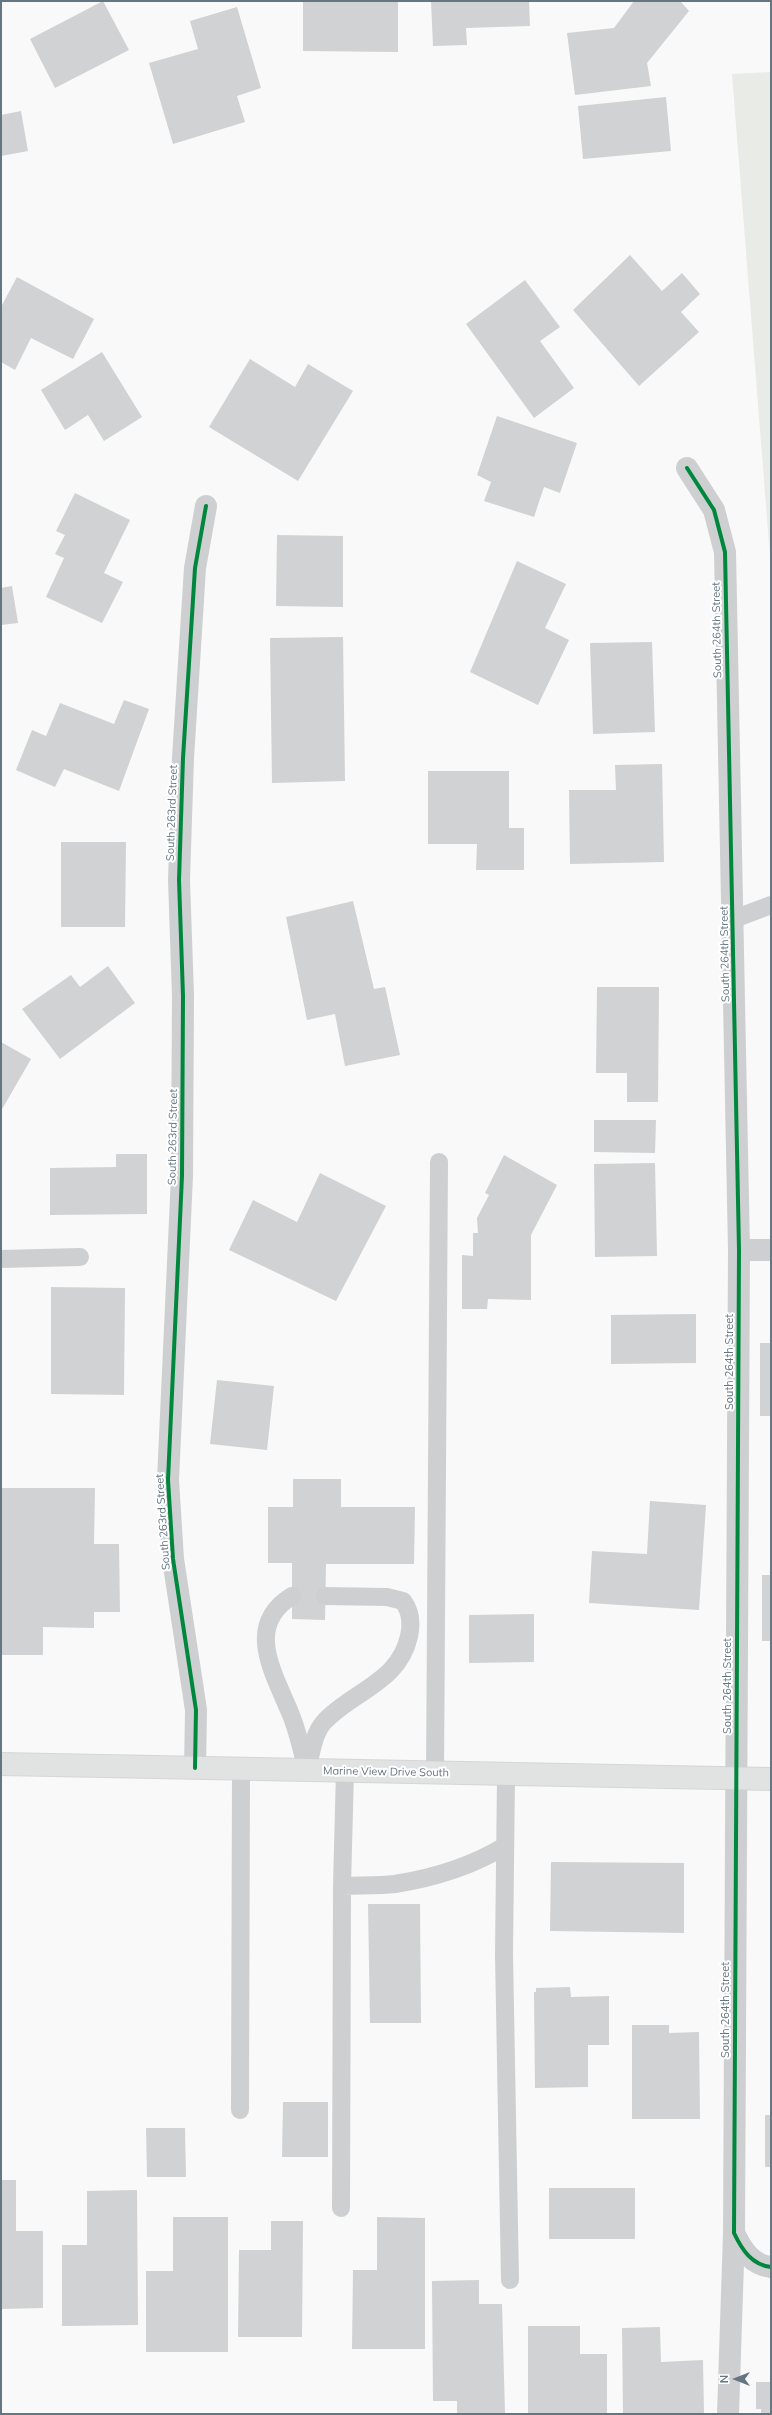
<!DOCTYPE html>
<html>
<head>
<meta charset="utf-8">
<style>
	body { margin:0 }
	#map { position:relative; width:772px; height:2415px; overflow:hidden; background:#f9f9f9; font-family:Mulish,sans-serif }
	canvas { display:block }
	.frame { position:absolute; inset:0; border:2px solid #657683; pointer-events:none }
	.north { position:absolute; left:716px; top:2359px; width:40px; height:40px; -webkit-text-stroke:3px #fff; paint-order:stroke; rotate:270deg; font-size:11px; font-weight:700; line-height:16px; text-align:center; color:#657683 }
	.north::after { content:''; display:block; margin:auto; width:14px; height:18px; background:#657683; clip-path:polygon(50% 0,100% 100%,50% 72%,0 100%) }
</style>
</head>
<body>
<div id="map">
<canvas width="772" height="2415"></canvas>
<div class="frame"></div>
<div class="north">N</div>
</div>
<script>
const ctx = document.querySelector('canvas').getContext('2d');
ctx.lineJoin = 'round';
function paint(path, color) { ctx.fillStyle = color; ctx.fill(path, 'evenodd'); }
function stroke(path, color, width, dash) { ctx.strokeStyle = color; ctx.lineWidth = width; ctx.lineCap = dash ? 'butt' : 'round'; ctx.setLineDash(dash || []); ctx.stroke(path); }
function write(font, color, halo, rows, align = 'center') {
  ctx.font = font + ' Mulish,sans-serif'; ctx.lineWidth = 4; ctx.setLineDash([]); ctx.textBaseline = 'middle'; ctx.strokeStyle = halo; ctx.fillStyle = color; for (const [text, x, y, turn = 0] of rows) {
    ctx.save(); ctx.translate(x, y); ctx.rotate((+turn || 0) * Math.PI / 180); ctx.textAlign = isNaN(turn) ? turn : align; if (halo) ctx.strokeText(text, 0, 0); ctx.fillText(text, 0, 0); ctx.restore();
  }
}
paint(new Path2D(`
	M771,72V569L732,74Z`), '#e8ebe6');
paint(new Path2D(`
	M103,1L129,50L55,88L30,39Z
	M303,1H398V52L303,51Z
	M431,1H529L530,26L466,28L467,45L433,46Z
	M634,1H680L689,11L647,63L651,86L575,95L567,33L614,28Z
	M237,7L261,88L237,96L245,122L173,144L149,63L198,49L190,21Z
	M666,97L671,151L583,159L578,106Z
	M21,111L28,151L1,156V115Z
	M630,255L662,291L682,273L700,294L681,312L699,332L639,386L573,310Z
	M17,277L94,319L73,359L31,338L15,370L1,362V307Z
	M525,280L560,327L540,341L574,388L534,418L466,324Z
	M102,352L142,417L104,441L88,415L65,430L41,390Z
	M250,359L295,387L308,364L353,391L298,481L209,427Z
	M497,416L577,443L560,493L544,487L534,517L484,501L491,482L477,475Z
	M75,493L130,520L104,573L123,582L102,623L46,597L64,558L55,554L65,535L56,531Z
	M277,535L343,536V607L276,606Z
	M517,561L566,584L545,628L569,640L538,705L470,672Z
	M12,586L18,623L1,625V588Z
	M343,637L345,781L272,783L270,638Z
	M652,642L655,732L593,734L590,643Z
	M124,700L149,709L119,791L64,769L55,787L16,770L32,730L46,736L60,703L114,724Z
	M662,764L664,862L570,864L569,790H616L615,765Z
	M428,771H509V828H524V870H476L477,844H428Z
	M61,842H126L125,927H61Z
	M353,901L374,989L385,987L400,1055L345,1066L335,1014L307,1020L286,917Z
	M108,966L135,1003L60,1059L22,1009L71,975L80,987Z
	M597,987H659L658,1102H627V1073H596Z
	M1,1042L31,1059L1,1111Z
	M594,1120H656L655,1153L594,1152Z
	M116,1154H147V1214L50,1215V1168L116,1167Z
	M504,1155L557,1185L531,1235V1300L488,1299L487,1309H462V1255L473,1256V1233H478L477,1218L489,1195L485,1193Z
	M655,1163L657,1256L595,1257L594,1164Z
	M320,1173L386,1206L336,1301L229,1250L253,1200L297,1222Z
	M51,1287L125,1288L124,1395L51,1394Z
	M696,1314V1363L611,1364V1315Z
	M760,1343H771V1416H760Z
	M217,1380L274,1386L267,1450L210,1444Z
	M293,1479H341V1507H415L414,1564H326L325,1620L292,1619V1563H268V1507H293Z
	M1,1488H95L94,1544H119L120,1612H94V1628L43,1627V1655H1Z
	M650,1501L706,1505L699,1610L589,1603L592,1551L647,1554Z
	M762,1575H771V1641H762Z
	M534,1614V1662L469,1663V1615Z
	M551,1862L684,1863V1933L550,1931Z
	M368,1904H420L421,2023H370Z
	M570,1987L571,1997L609,1996V2045H588V2087L535,2088L534,1992H536V1988Z
	M632,2025H669V2033L699,2032L700,2119H632Z
	M283,2102H328V2157H282Z
	M765,2115H771V2167H765Z
	M146,2128H185L186,2177H147Z
	M1,2180H16V2231H43V2308L1,2309Z
	M549,2188H635V2239H549Z
	M137,2190L138,2325L62,2326V2245H87V2191Z
	M173,2217H228V2352H146V2271H173Z
	M377,2217L425,2218V2349H352L353,2270H377Z
	M271,2221H303L302,2337H238L239,2250H271Z
	M479,2280V2304H502L505,2414H457V2401H433L432,2281Z
	M528,2326H580V2354H607V2414H528Z
	M660,2327L661,2362L703,2360L704,2414H623L622,2328Z
	M756,2382H771V2414H761V2409H756Z`), '#d0d2d3');
const secondary = new Path2D(`
	M1,1764L771,1779`);
stroke(secondary, '#d5d6d7', 24);
stroke(new Path2D(`
	M734,919L771,905
	M1,1259L80,1257
	M292,1596C243,1626 275,1675 291,1715C298,1732 302,1752 307,1770C311,1755 313,1734 324,1722C343,1701 372,1690 391,1670C408,1652 418,1621 403,1601L387,1597L325,1596
	M435,1774L439,1162
	M506,1775L504,1954L510,2280
	M342,1886C359,1885 378,1886 395,1884C433,1878 472,1866 505,1846
	M240,2110L241,1769
	M341,2208L342,1886L345,1771`), '#cecfd0', 18);
stroke(new Path2D(`
	M687,468L714,510L725,552L739,1250L734,2233C742,2250 752,2265 771,2267
	M739,1250H771
	M195,1768L196,1710L173,1559L168,1480L182,1176L183,996L179,880L183,758L195,568L206,506
	M728,2414L734,2233`), '#cecfd0', 22);
stroke(secondary, '#e1e2e2', 22);
stroke(new Path2D(`
	M687,468L714,510L725,552L739,1250L734,2233C742,2250 752,2265 771,2267
	M195,1768L196,1710L173,1559L168,1480L182,1176L183,996L179,880L183,758L195,568L206,506`), '#00873e', 4);
write('11px', '#657683', '#fff', [
	["South 264th Street",717,630,-91],
	["South 263rd Street",172,813,-88],
	["South 264th Street",725,954,-91],
	["South 263rd Street",173,1137,-89],
	["South 264th Street",730,1362,-90],
	["South 263rd Street",163,1522,-94],
	["South 264th Street",728,1686,-90],
	["Marine View Drive South",386,1772,1],
	["South 264th Street",726,2010,-90]
]);
</script>
</body>
</html>
